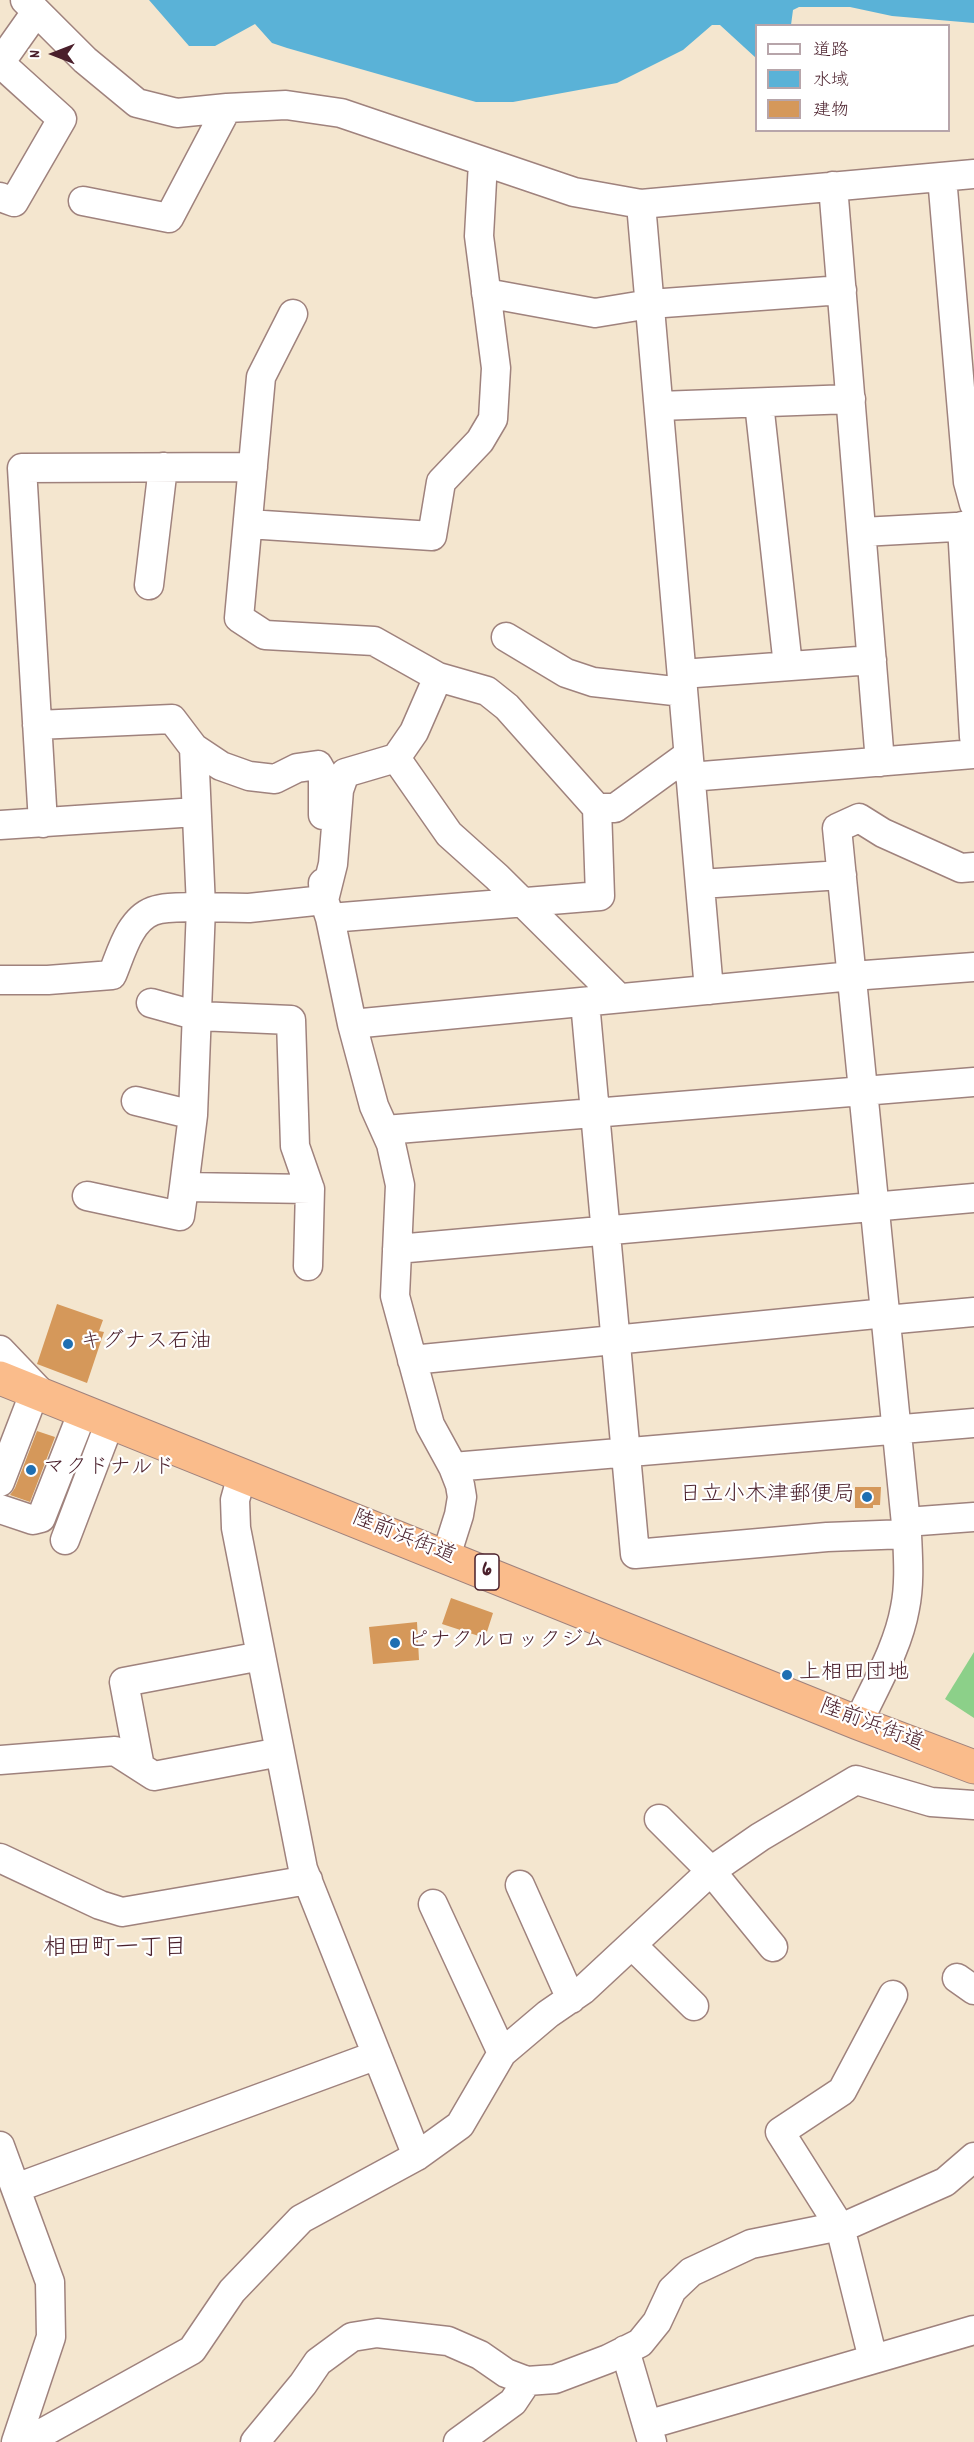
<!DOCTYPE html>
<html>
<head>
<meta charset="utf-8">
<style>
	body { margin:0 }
	#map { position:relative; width:974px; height:2442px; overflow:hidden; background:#f4e6cf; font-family:Dekko,"Klee One",sans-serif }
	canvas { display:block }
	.legend { position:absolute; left:755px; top:24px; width:195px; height:108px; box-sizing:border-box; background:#fff; border:2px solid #b7a5aa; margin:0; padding:8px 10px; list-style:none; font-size:18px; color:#4a1f2b }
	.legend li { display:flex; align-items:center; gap:12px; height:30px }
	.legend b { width:30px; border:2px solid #b7a5aa }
	.north { position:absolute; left:24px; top:24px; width:60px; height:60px; -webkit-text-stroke:4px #fff; paint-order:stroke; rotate:270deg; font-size:16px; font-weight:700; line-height:24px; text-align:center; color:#4a1f2b }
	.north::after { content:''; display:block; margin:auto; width:21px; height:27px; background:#4a1f2b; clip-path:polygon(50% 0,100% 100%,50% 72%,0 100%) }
</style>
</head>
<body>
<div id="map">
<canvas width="974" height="2442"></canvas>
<ul class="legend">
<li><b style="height:8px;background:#fff"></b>道路</li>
<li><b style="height:16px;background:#5ab2d7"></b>水域</li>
<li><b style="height:16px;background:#d5985a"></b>建物</li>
</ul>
<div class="north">N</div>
</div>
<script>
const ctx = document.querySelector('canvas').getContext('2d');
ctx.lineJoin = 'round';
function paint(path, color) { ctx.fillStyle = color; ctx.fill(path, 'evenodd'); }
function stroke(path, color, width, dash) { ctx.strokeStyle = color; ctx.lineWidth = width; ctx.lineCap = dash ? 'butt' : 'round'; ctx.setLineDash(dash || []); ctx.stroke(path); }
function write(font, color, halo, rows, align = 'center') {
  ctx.font = font + ' Dekko,"Klee One",sans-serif'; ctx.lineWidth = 4.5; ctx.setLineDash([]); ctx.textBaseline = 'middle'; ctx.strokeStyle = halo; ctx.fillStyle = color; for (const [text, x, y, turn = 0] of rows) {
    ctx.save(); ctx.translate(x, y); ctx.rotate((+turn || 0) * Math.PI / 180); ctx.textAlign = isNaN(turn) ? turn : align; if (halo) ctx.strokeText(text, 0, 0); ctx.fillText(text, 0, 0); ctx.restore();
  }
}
paint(new Path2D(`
	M974,1652V1718L945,1699Z`), '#8cd089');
paint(new Path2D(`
	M149,0H974V23L892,16L850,7H799L793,10L791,25L756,26V58L720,25H712L683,50L617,83L513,102H476L287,48L272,43L255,24L215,46H189Z`), '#5ab2d7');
paint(new Path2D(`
	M57,1304L103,1320L99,1331L104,1332L87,1383L37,1364Z
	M37,1431L55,1437L30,1502L10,1495L15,1488Z
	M855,1487H881L880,1505H873V1508H855Z
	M451,1598L493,1613L485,1638L442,1624Z
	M417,1622L419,1660L373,1664L369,1627Z`), '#d5985a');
const minor = new Path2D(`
	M25,0L85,60L137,103L177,113L227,108L286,105L341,113L574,192L641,204L974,174
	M0,63L36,12
	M942,177L968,482L974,504
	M833,186L880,762
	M0,197L14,202L62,119L0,63
	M83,201L169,218L227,108
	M641,204L709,990
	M486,293L595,313L650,304L842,290
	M293,314L261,377L239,618L265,635L374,641L438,677L487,691L507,707L597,808
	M759,403L788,666
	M659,406L851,399
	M248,524L432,536L441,482L480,441L493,419L496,368L479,236L483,162
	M962,526L974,737
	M862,532L974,526
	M149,585L163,467
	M506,637L566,673L593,682L683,692
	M682,674L872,660
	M194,748L221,766L249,776L275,779L297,768L318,765L323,774V815
	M396,758L414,732L438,677
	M690,777L974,754
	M43,823L22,468L253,467
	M0,825L196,812
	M700,884L842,875
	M330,918L600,896L597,808H615L688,755
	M0,980H48L112,975C121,954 129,920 153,911C167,906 185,908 201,907L194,748L172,719L37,725
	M585,1002L635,1554L827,1537L907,1534
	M151,1003L198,1016L291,1020L295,1146L310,1189
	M352,1024L852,976L974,967
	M136,1101L193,1115
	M385,1130L974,1082
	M87,1196L180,1216L184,1187
	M397,1249L974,1198
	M308,1266L310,1189L184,1187L193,1115L201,907L249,908L324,900L323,883
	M886,1320L974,1312
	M0,1350L42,1394
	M412,1360L886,1313
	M453,1467L974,1423
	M242,1475L235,1500L236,1528L303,1869L417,2156
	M0,1482L35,1391
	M0,1509L33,1520L41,1518L83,1411
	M906,1522L974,1517
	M65,1540L110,1422
	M446,1556L459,1515L462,1497L460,1485L453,1467L430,1425L395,1296L400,1185L391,1144L374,1106L352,1024L330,918L324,900L333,864L339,790L345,773L396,758L449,834L497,877L619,998
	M858,1723C875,1686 898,1648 905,1608C910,1584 908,1557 907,1534L837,828L859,818L883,833L961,868L974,867
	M0,1760L115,1751L154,1776L280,1752
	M140,1767L124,1682L261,1656
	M659,1819L711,1871L773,1947
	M0,1858L100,1905L122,1912L308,1880
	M520,1885L571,1999
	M433,1904L502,2053
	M632,1945L694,2006
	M957,1978L974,1990
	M0,2146L50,2282L51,2337L16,2442
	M16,2188L377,2055
	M625,2350L652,2442
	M873,2359L840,2227L780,2132L842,2091L893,1995
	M647,2425L974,2330
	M26,2442L192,2350L232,2291L301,2219L417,2156L460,2125L502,2053L548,2014L583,1990L711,1871L760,1837L856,1780L931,1802L974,1805
	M255,2442L303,2384L318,2362L352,2337L377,2333L448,2341L480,2355L506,2373L527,2381L555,2379L608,2359L640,2343L657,2322L672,2290L691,2272L751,2244L850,2224L945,2182L974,2157
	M458,2442L513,2402L527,2381`);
const highway = new Path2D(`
	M0,1378L858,1723L974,1767`);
stroke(minor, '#9f827d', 31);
stroke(highway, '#9f827d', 35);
stroke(minor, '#fff', 28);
stroke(highway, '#fabc8b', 33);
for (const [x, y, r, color] of [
	[68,1344,6,"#1f6fb2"],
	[31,1470,6,"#1f6fb2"],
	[867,1497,6,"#1f6fb2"],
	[395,1643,6,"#1f6fb2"],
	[787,1675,6,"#1f6fb2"]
]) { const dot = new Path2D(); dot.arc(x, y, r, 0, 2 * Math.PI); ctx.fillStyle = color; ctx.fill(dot); stroke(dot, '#fff', 2); }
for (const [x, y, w] of [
	[487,1572,24]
]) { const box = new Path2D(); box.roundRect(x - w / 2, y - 18, w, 36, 4.5); ctx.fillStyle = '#fff'; ctx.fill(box); stroke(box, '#4a1f2b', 1.5); }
write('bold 21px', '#4a1f2b', null, [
	["6",487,1572]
]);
write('22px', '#4a1f2b', '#fff', [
	["キグナス石油",80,1344],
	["マクドナルド",43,1470],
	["日立小木津郵便局",855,1497,"right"],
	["ピナクルロックジム",407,1643],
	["上相田団地",799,1675]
], 'left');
write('22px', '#4a1f2b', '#fff', [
	["陸前浜街道",403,1539,22],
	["陸前浜街道",871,1727,21]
]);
write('24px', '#4a1f2b', '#fff', [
	["相田町一丁目",115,1951]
]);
</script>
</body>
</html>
